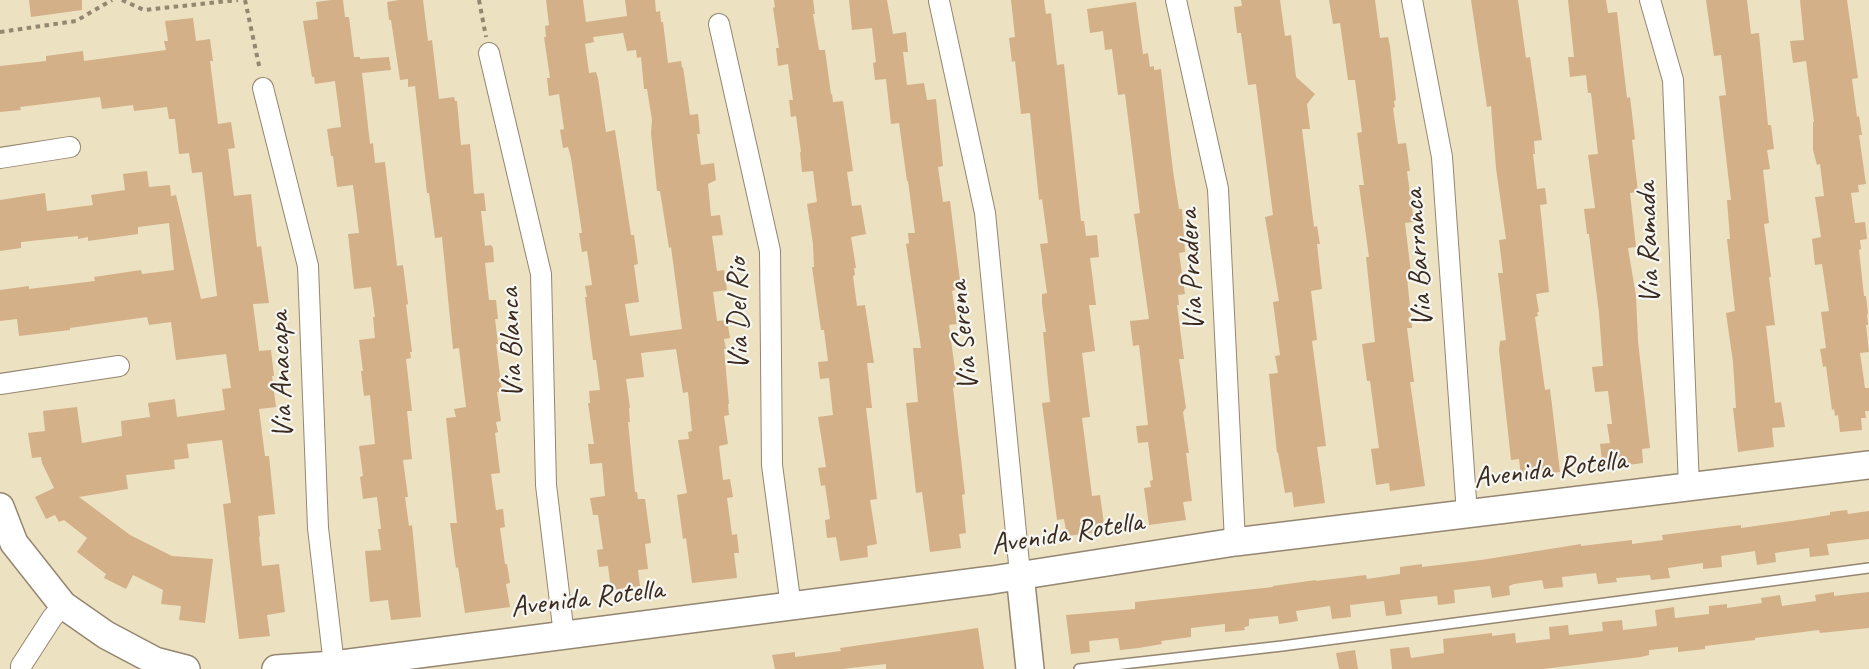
<!DOCTYPE html>
<html>
<head>
<meta charset="utf-8">
<style>
	body { margin:0 }
	canvas { display:block; background:#ece1c1 }
</style>
</head>
<body>
<canvas width="1869" height="669"></canvas>
<script>
const ctx = document.querySelector('canvas').getContext('2d');
ctx.lineJoin = 'round';
function paint(path, color) { ctx.fillStyle = color; ctx.fill(path, 'evenodd'); }
function stroke(path, color, width, dash) { ctx.strokeStyle = color; ctx.lineWidth = width; ctx.lineCap = dash ? 'butt' : 'round'; ctx.setLineDash(dash || []); ctx.stroke(path); }
function write(font, color, halo, rows, align = 'center') {
  ctx.font = font + ' Caveat,sans-serif'; ctx.lineWidth = 4.5; ctx.setLineDash([]); ctx.textBaseline = 'middle'; ctx.strokeStyle = halo; ctx.fillStyle = color; for (const [text, x, y, turn = 0] of rows) {
    ctx.save(); ctx.translate(x, y); ctx.rotate((+turn || 0) * Math.PI / 180); ctx.textAlign = isNaN(turn) ? turn : align; if (halo) ctx.strokeText(text, 0, 0); ctx.fillText(text, 0, 0); ctx.restore();
  }
}
paint(new Path2D(`
	M29,0H82V10L31,17Z
	M331,0H343L345,17H349L354,57H360V59L389,57L391,70L362,73L370,144L373,143L375,163L385,162L397,266L403,265L408,304L406,305L412,352H410L411,358L406,359L412,411H407L412,459L403,460L408,497H405L409,526L412,525L421,617L391,620L388,600L370,602L365,551L381,550L378,529H381L377,497L363,499L360,477L363,476L359,446L375,444L370,395L364,396L361,371H363L359,340L375,338L373,317H375L371,287L354,289L348,234L359,233L353,185L337,187L333,156H331L327,129L341,127L335,81L315,84L314,77H312L303,21L318,19L316,2Z
	M399,0H423L428,41L432,40L439,99L454,97L455,101H457L461,145L470,144L474,194L484,193L486,211H481L485,246L491,245L493,248L494,262L485,263L489,300H496L498,319H495L498,344H496L502,392H497L501,421L496,422L498,432L495,433L500,473L491,474L496,510L503,509L505,527L500,528L505,564H507L510,583L506,584L510,607L465,613L458,567L456,568L450,523H457L446,418L456,417L454,409L466,407L459,348L453,349L442,237L435,238L429,193H427L415,86L408,87V79L400,80L391,20H389L387,2Z
	M546,0H583L586,22L627,16L625,0H655L656,12L660,11L661,22H663L668,63L681,61L682,68L683,67L690,115L698,114L700,134H697L701,165L714,163L716,180L708,184L711,216L720,215L723,235L712,236L717,271L724,270L727,290L713,292L717,321L727,320L730,338L724,339L726,349H724L729,404H728L729,415L724,416L728,444L719,446L723,480L730,479L733,497L727,498L732,535L737,534L739,553H734L737,578L692,583L686,538L683,539L677,495L687,493L678,440L689,439L688,432L692,431L688,392L683,393L676,349L641,353L644,377L626,379L630,408H629L630,422H628L635,492H637L638,499H645L651,543L645,544L648,569L638,570L640,586L611,590L608,566L599,567L597,550L603,549L598,515H593L590,498L605,496L602,463L590,464L588,444H594L588,403H590L589,391L600,390L596,360H593L585,297H587L585,286L592,285L587,251L582,252L579,233H582L571,158L568,147L563,148L560,130L564,129L559,94L549,96L547,78H550L544,37H546L545,26L549,25ZM623,33L627,51L636,50L637,58L641,57L644,89H647L652,120L651,133L657,191H660L669,248L671,247L682,329L630,336L625,304L639,302L634,265L638,264L634,235H631L615,130L606,132L598,78L596,72L589,73L585,44L594,42L593,37Z
	M774,0H813L815,14H813L819,50H825L831,94H832L833,102L843,101L853,171L847,172L852,206L861,205L866,234L851,237L856,268H854L855,275L853,276L857,306L865,305L874,363H867L872,408H866L877,499L870,500L877,544L867,546L868,557L840,561L836,537L827,538L825,520L830,519L825,485L821,486L818,468L826,467L818,417L833,415L829,378L820,379L818,362L828,361L824,330H821L812,267H814L813,244L807,204L817,202L813,171L802,172L800,152H801L796,116L791,117L789,100H793L788,64L778,66L776,48H779L773,8L775,7Z
	M849,0H887L893,34L906,32L908,52H903L907,85L924,83L927,100L936,99L943,166L938,167L943,202L950,201L960,281H954L955,290L952,291L957,324L949,325L957,385L953,388L965,494L962,495L966,533L959,534L961,548L930,552L922,492L916,493L906,403L918,402L913,348H921L906,244L909,243L908,233H915L908,181H907L899,123L891,124L886,79L875,80L873,63L876,62L872,28L852,30Z
	M1011,0H1044L1046,14L1051,13L1057,65L1064,64L1081,221H1084L1086,236L1097,235L1099,257L1090,258L1096,305H1089L1095,351L1082,353L1090,417L1082,418L1092,496L1100,495L1105,531L1067,536L1064,519L1057,520L1042,403L1050,402L1043,332H1046L1042,303V294L1047,293L1040,244L1048,243L1043,206L1042,199L1039,200L1030,113L1021,114L1015,61L1012,62L1009,38L1015,37Z
	M1241,0H1280L1285,36L1291,35L1296,77L1315,94L1307,104L1310,129H1302L1314,227L1317,226L1320,244H1317L1322,289L1311,291L1317,340L1312,341L1326,446L1317,447L1325,503L1294,507L1292,492L1285,493L1278,452L1277,453L1269,374L1278,373L1275,356L1280,355L1273,302L1279,301L1265,217L1273,215L1256,84L1248,85L1241,33H1237L1234,7L1242,6Z
	M1329,0H1375L1380,38L1388,37L1390,46L1396,100L1394,101L1395,107L1393,108L1398,144L1406,143L1410,171H1407L1414,222L1405,223L1411,273L1410,276L1407,277L1412,328H1407L1414,382H1410L1425,486L1390,491L1389,483L1376,485L1371,449L1379,448L1370,381H1367L1362,344L1375,342L1366,257H1369L1359,185H1364L1357,133L1362,132L1355,80H1348L1340,23L1333,24Z
	M1471,0H1518L1526,58L1530,57L1542,140L1534,141L1535,154H1533L1537,189L1545,188L1547,204L1540,205L1549,292L1536,294L1539,312H1537L1538,316L1535,317L1545,390L1550,389L1560,472L1521,477L1519,459L1511,460L1499,350L1500,341L1506,340L1498,273H1503L1499,240L1506,239L1496,168L1491,106L1487,107Z
	M1568,0H1606L1608,13L1617,12L1627,98L1630,97L1635,139L1632,140L1638,192L1630,193L1636,247L1628,248L1636,296L1638,341L1650,448L1642,449L1643,463L1613,467L1612,460L1602,461L1600,444L1610,443L1607,424H1612L1608,391L1595,392L1592,367L1603,366L1599,313L1589,234H1587L1584,209L1595,208L1588,155L1598,154L1591,93H1588L1586,75L1570,77L1568,57H1574Z
	M1706,0H1747L1751,34L1759,33L1768,125H1771L1774,149L1767,150L1770,169L1763,170L1769,223L1764,224L1771,277H1769L1775,325L1766,326L1775,403L1781,402L1785,427L1772,428L1774,447L1738,452L1733,408H1736L1733,362L1726,313L1735,311L1727,239H1730L1727,200H1731L1719,96L1726,95L1721,55L1714,56Z
	M1800,0H1847L1858,78L1852,79L1857,117L1859,116L1862,135H1859L1866,184L1858,185L1859,192L1851,193L1855,223L1865,222L1867,239L1860,240L1861,249L1859,250L1864,296H1866L1868,314H1867L1868,325H1866L1869,352L1860,353L1865,388H1869V411H1865L1866,418H1861L1862,430L1840,432L1838,415L1835,416L1834,409L1832,410L1826,366L1823,367L1820,349L1826,348L1821,312L1829,311L1822,264L1815,265L1812,239L1821,237L1815,197L1824,196L1820,164L1817,165L1813,150V122H1814L1806,61L1793,63L1790,41L1804,40Z
	M1136,2L1143,54L1148,53L1150,67L1154,66V70L1161,69L1173,171L1179,209H1182L1185,252L1179,253L1185,294L1178,295L1179,305H1177L1184,359H1179L1186,408L1183,412L1189,453H1186L1192,501L1183,502L1186,520L1149,525L1144,488L1151,487L1150,481L1153,480L1148,442L1138,443L1136,426L1148,425L1139,345L1133,346L1130,321L1149,319L1134,214L1140,213L1125,94L1118,95L1112,49L1105,50L1103,31L1090,33L1087,9Z
	M193,18L196,41L210,39L213,61H210L218,124L231,122L235,148L228,149L234,196L251,194L257,247L261,246L269,303L253,304L259,351L271,350L274,376H272L276,407L259,409L265,456H269L275,514L258,516L260,536L259,537L262,566L279,564L285,612L267,615L270,636L239,639L223,504L231,503L222,440L187,444L189,458L174,460L175,469L126,475L128,489L79,497L130,535L172,556L213,559L205,623L179,620L181,606L161,604L163,590L133,575L126,589L104,578L106,574L77,552L87,538L64,520L59,522L55,515L46,519L35,497L54,488L42,463L41,457L32,458L28,433L45,431L43,411L77,407L82,443L122,436L121,421L150,417L148,403L175,399L177,417L225,410L222,389L231,388L226,354L176,360L171,322L149,325L147,317L70,328V330L19,336L17,319L0,321V290L29,286V289L95,281L94,277L141,270L142,274L174,270L169,223L138,227V234L88,241V237L78,239V236L21,242V248L0,251V200L45,193L47,211L93,205L91,195L125,190L123,174L147,171L149,187L170,185L171,196L176,195L201,299L217,296L202,172L192,173L189,153L179,154L175,119H169L167,107L134,111L133,105L102,109L100,97L20,107L21,110L0,112V66L46,61V56L83,51L84,61L166,50L164,41H168L165,21Z
	M1847,510L1848,514L1869,511V539L1827,544L1829,555L1810,557L1809,548L1775,553L1776,562L1757,565L1755,551L1721,556L1722,567L1703,569V563L1668,568L1670,578L1651,580L1650,575L1616,578L1617,582L1598,584L1596,573L1562,577L1563,587L1544,589L1542,580L1514,584L1509,586L1510,595L1492,598L1490,586L1454,590L1455,603L1438,605L1437,596L1400,600L1402,614L1386,616L1384,601L1350,605L1351,617L1332,619L1330,606L1296,611L1298,621L1279,624L1278,616L1249,619V626L1244,627L1245,630L1225,632V624L1191,628V637L1161,641L1162,644L1139,648L1120,650L1118,638L1089,641L1090,652L1071,654L1066,615L1135,609V602L1273,587V586L1316,580V581L1366,575L1367,579L1400,574V567L1422,564V567L1481,560L1581,544V546L1632,540V544L1663,540L1662,535L1741,525V528L1805,519L1830,515V512Z
	M1834,592V596L1869,592V628L1820,633L1819,630L1755,638V640L1705,646V649L1678,652V647L1649,650V655L1641,657L1543,669H1392L1390,649L1409,647L1411,658L1444,653L1443,639L1492,633V636L1515,633L1516,643L1550,639L1549,627L1568,625L1569,635L1603,631L1602,622L1622,620L1623,630L1657,626L1655,610L1674,607L1675,618L1709,614V606L1727,604V608L1762,603L1761,598L1780,595L1782,606L1816,601L1815,595Z
	M978,628L984,669H886V664L842,669H775L772,655L795,652V657L841,651L840,648Z
	M1355,650L1358,669H1339L1336,653Z`), '#d3b088');
const lane = new Path2D(`
	M1079,669L1282,646L1869,568`);
const street = new Path2D(`
	M1176,0L1218,189L1235,542
	M1412,0L1442,157L1467,514
	M1650,0L1673,80L1689,487
	M939,1L985,213L1020,574
	M719,24L770,251L772,465L791,607
	M489,53L541,274L546,485L564,635
	M263,88L308,266L318,528L334,665
	M0,158L70,147
	M0,384L119,366
	M21,669V666L52,618L63,605`);
const secondary = new Path2D(`
	M0,507L14,543L63,605L106,635L155,661L186,669
	M1020,574L1030,669
	M276,669L334,665L992,580L1235,542L1869,465`);
stroke(lane, '#948670', 12);
stroke(street, '#948670', 22);
stroke(secondary, '#948670', 30);
stroke(new Path2D(`
	M122,0L144,10L238,0
	M245,0L260,70
	M479,0L486,37
	M0,32L76,21L112,0`), '#948670', 4, [4.5, 4.5]);
stroke(lane, '#fff', 9);
stroke(street, '#fff', 20);
stroke(secondary, '#fff', 27);
write('30px', '#3b2a1e', '#f6f6f2', [
	["Via Ramada",1649,243,-92],
	["Via Barranca",1419,258,-94],
	["Via Pradera",1192,270,-93],
	["Via Del Rio",739,314,-91],
	["Via Serena",964,336,-96],
	["Via Blanca",512,343,-92],
	["Via Anacapa",282,375,-92],
	["Avenida Rotella",1550,470,-7],
	["Avenida Rotella",1067,534,-9],
	["Avenida Rotella",587,599,-7]
]);
</script>
</body>
</html>
